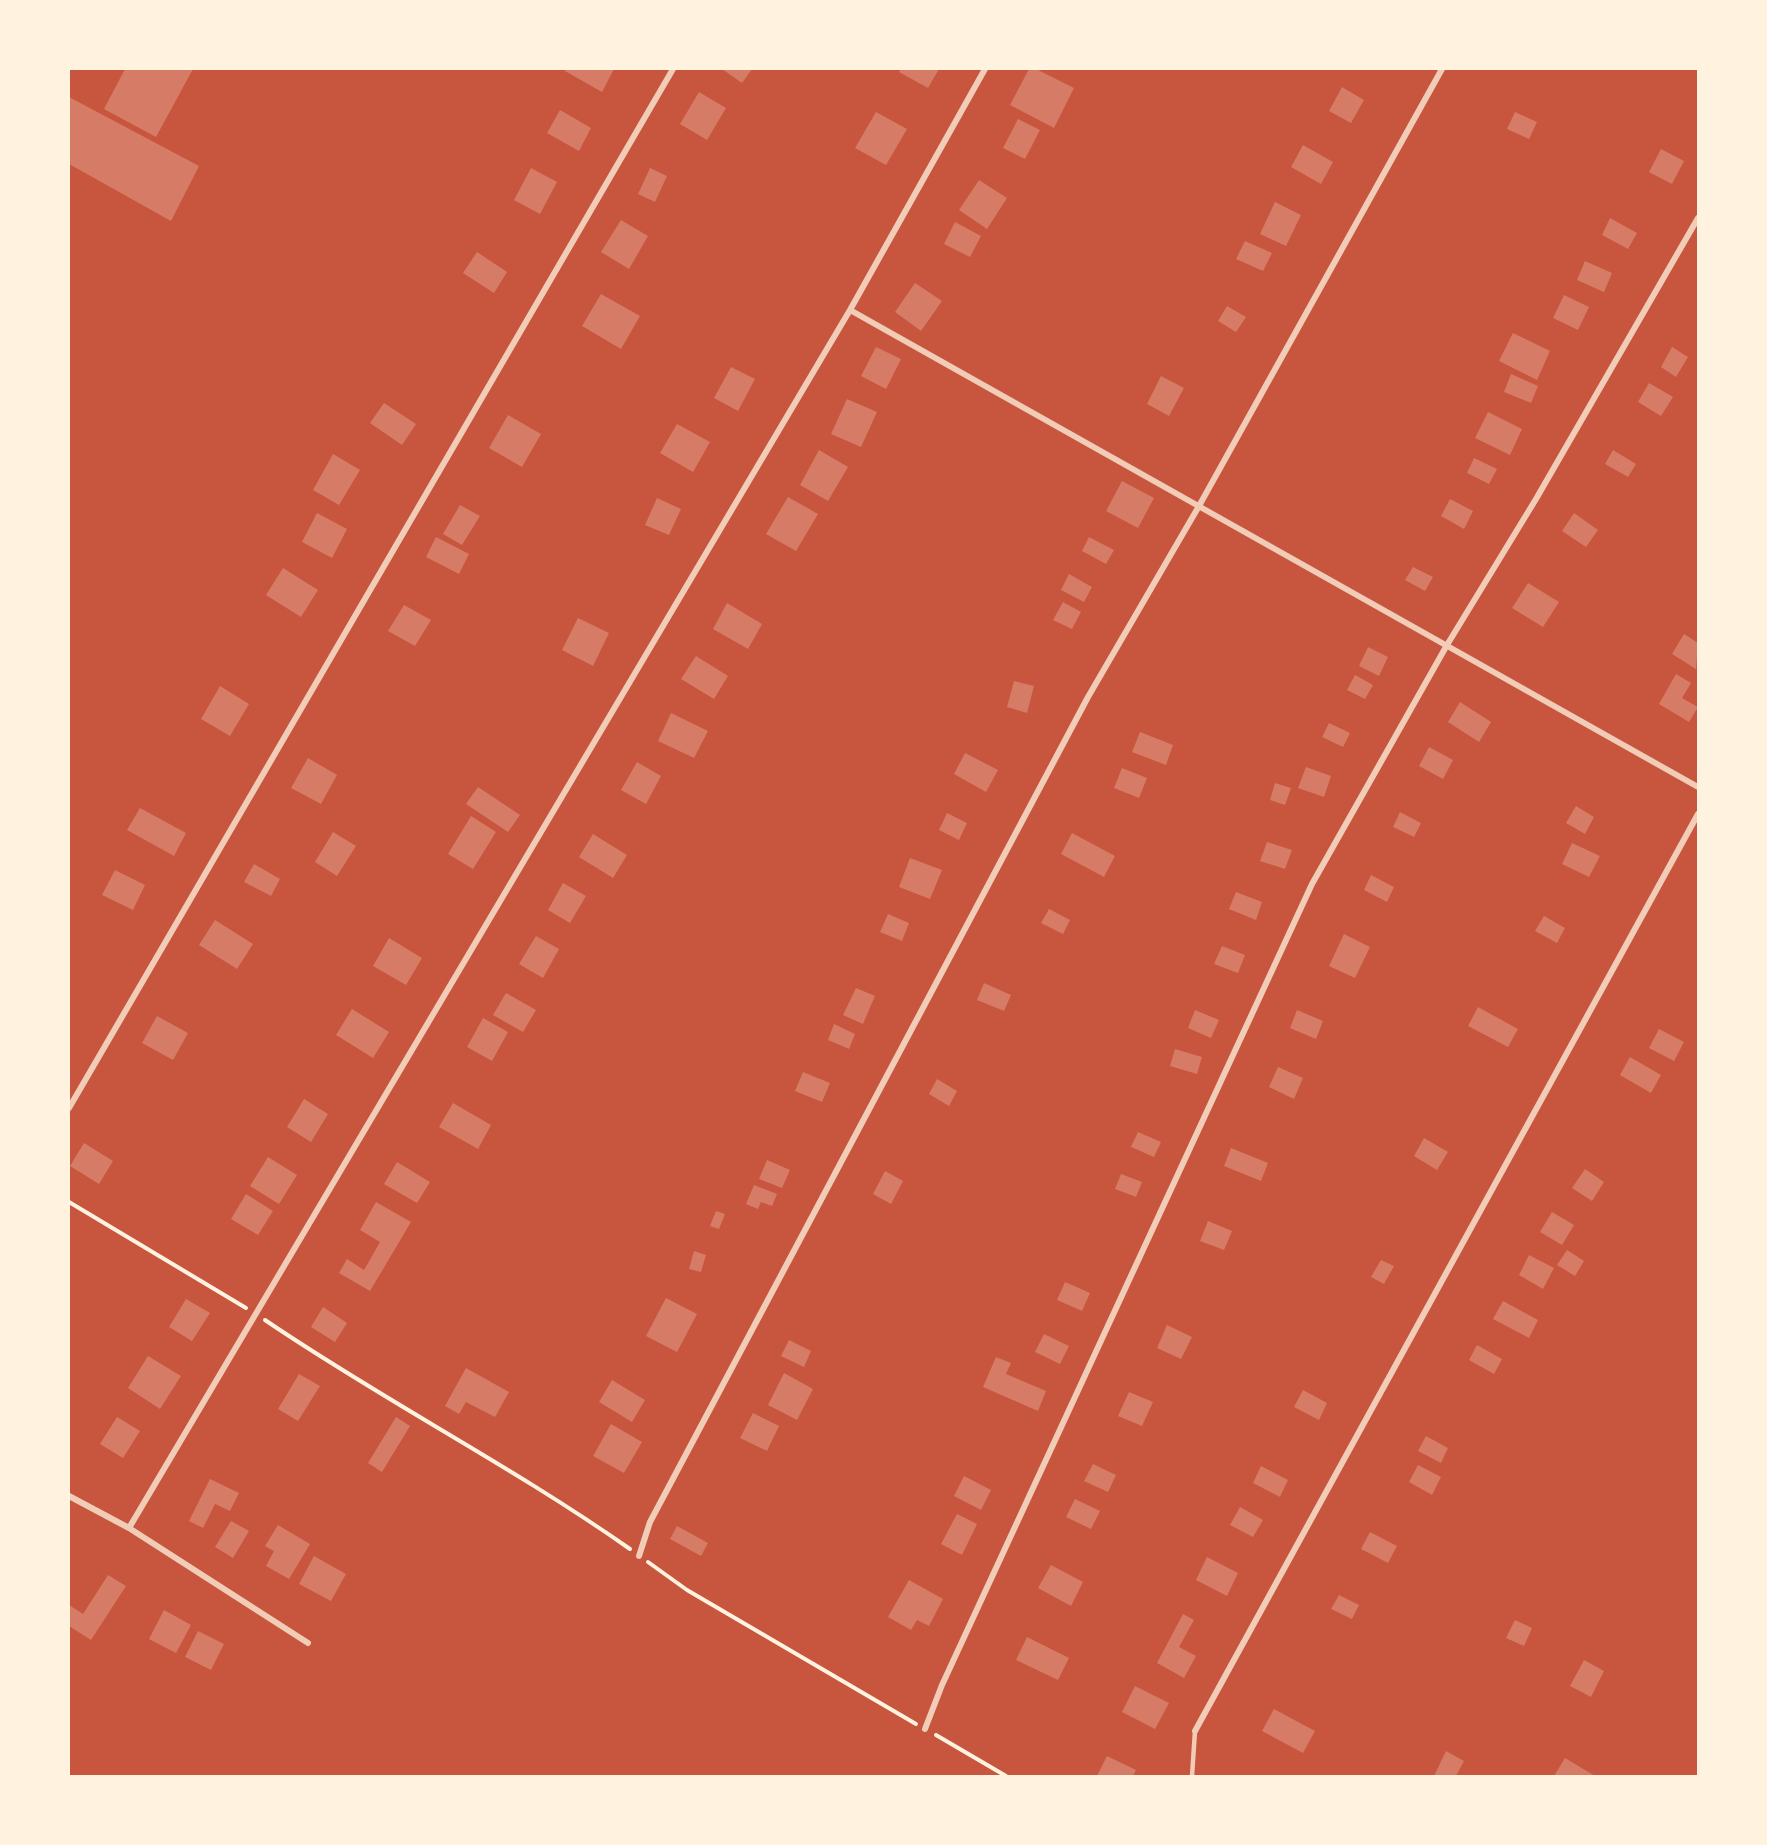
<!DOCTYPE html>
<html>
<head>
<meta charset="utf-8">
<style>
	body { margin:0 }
	#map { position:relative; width:1767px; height:1845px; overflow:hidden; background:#c8553d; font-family:Lora,serif }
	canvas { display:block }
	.frame { position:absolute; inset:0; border:70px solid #fff3e0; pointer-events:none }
</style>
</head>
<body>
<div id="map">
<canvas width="1767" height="1845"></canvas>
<div class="frame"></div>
</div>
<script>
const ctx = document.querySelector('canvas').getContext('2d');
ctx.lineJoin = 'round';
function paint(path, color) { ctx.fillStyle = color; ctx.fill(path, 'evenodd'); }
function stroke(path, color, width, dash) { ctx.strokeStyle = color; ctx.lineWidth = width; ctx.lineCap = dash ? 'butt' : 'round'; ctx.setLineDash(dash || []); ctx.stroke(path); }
paint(new Path2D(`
	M125,69H193L156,137L104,109Z
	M566,69H614L602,92L565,71Z
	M722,69H752L742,83Z
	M901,69H939L928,88L899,72Z
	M1029,69H1036L1074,88L1054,128L1010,105Z
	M1342,87L1364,100L1351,123L1329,111Z
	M699,92L726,108L707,140L680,124Z
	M69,97L199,166L171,221L69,164Z
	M560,110L591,128L579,151L547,133Z
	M876,112L907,129L886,165L855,148Z
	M1515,112L1537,122L1529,139L1507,129Z
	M1018,119L1040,130L1025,159L1003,148Z
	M1303,145L1333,162L1321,184L1291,167Z
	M1661,149L1684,161L1672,184L1649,172Z
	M531,168L557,182L540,214L514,200Z
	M650,168L667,176L655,202L638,194Z
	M979,180L1007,198L987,229L959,210Z
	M1275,202L1301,215L1286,246L1260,234Z
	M1610,218L1637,233L1628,249L1602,235Z
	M621,220L648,236L629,269L601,252Z
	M955,222L981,236L970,257L944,244Z
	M1245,241L1272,253L1263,271L1236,259Z
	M477,252L507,272L494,293L463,273Z
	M1585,261L1612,273L1604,292L1577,280Z
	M915,283L942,301L921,331L895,312Z
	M601,294L640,316L621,349L582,326Z
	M1564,295L1589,307L1578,330L1553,318Z
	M1227,306L1246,317L1236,332L1218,321Z
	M1513,333L1550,351L1537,380L1499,361Z
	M876,347L901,359L886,389L861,376Z
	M1672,347L1688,357L1676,377L1661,367Z
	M731,367L755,379L738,411L714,398Z
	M1511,374L1538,386L1531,403L1504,392Z
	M1161,376L1184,388L1169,416L1147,404Z
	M1649,383L1673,397L1661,416L1638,402Z
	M847,399L877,412L861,447L831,434Z
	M384,403L416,424L402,445L370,423Z
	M1488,412L1522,429L1510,455L1475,438Z
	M508,415L541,434L522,467L489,448Z
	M677,424L710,442L693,472L660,453Z
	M819,450L848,467L828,501L800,485Z
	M1613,450L1636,464L1628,477L1605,464Z
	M333,454L360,470L339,505L313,490Z
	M1474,458L1497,469L1489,484L1467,473Z
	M1122,481L1154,498L1138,528L1106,511Z
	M788,497L818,514L796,551L766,534Z
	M657,498L681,509L669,535L645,525Z
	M1450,499L1473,511L1464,529L1441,516Z
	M460,505L480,516L462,545L443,534Z
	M317,513L347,529L332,558L302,542Z
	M1574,513L1598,530L1586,547L1562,531Z
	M436,537L469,554L459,574L426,557Z
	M1089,537L1114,550L1106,564L1082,551Z
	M1413,567L1433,577L1425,591L1405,580Z
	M283,568L318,590L301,617L266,595Z
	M1069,574L1092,587L1084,602L1061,590Z
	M1528,583L1559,602L1543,627L1512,608Z
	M1063,602L1081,612L1072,629L1053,620Z
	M727,603L762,624L748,649L713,629Z
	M404,605L431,620L415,646L388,631Z
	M578,618L609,633L593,666L562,650Z
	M1684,634L1698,643L1696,669L1672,654Z
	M1368,647L1388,657L1379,676L1359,666Z
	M696,656L728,676L714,699L681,679Z
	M1676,674L1691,683L1682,698L1698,707L1689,722L1659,704Z
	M1355,675L1373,685L1365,699L1347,690Z
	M1014,681L1034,686L1027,713L1007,707Z
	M220,686L249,704L230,736L201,719Z
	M1460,702L1491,722L1479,742L1448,722Z
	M671,713L708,731L694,758L658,741Z
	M1329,723L1350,733L1343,747L1322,737Z
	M1140,732L1173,745L1166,765L1132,752Z
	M1429,747L1453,760L1443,779L1419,766Z
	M965,753L998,770L986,792L954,774Z
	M308,758L337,775L321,804L291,788Z
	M637,762L661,776L646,804L621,790Z
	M1306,767L1331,776L1324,797L1298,788Z
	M1122,768L1147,778L1139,798L1114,788Z
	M1275,783L1291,788L1285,805L1270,800Z
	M478,787L520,815L508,832L466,804Z
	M1576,806L1594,817L1585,834L1566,823Z
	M140,808L186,833L174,856L127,830Z
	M1400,812L1421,823L1414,837L1393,827Z
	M947,813L967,823L959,840L939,830Z
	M471,816L496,832L473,869L448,854Z
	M333,832L356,846L337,876L315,862Z
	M1072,833L1115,856L1104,877L1061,854Z
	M593,834L627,855L613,878L579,857Z
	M1267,842L1292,850L1285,869L1260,861Z
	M1572,843L1600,856L1589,877L1562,864Z
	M910,858L942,870L930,899L899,887Z
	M254,864L280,879L271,896L244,882Z
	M115,870L145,885L133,910L102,895Z
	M1371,875L1394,887L1387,902L1364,890Z
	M563,883L586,896L570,923L548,910Z
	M1236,892L1262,902L1256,920L1229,909Z
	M1049,909L1070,920L1063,934L1041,923Z
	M888,914L909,923L902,941L880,932Z
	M1544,916L1565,928L1557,943L1535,931Z
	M215,920L253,944L237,969L199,945Z
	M1344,934L1370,947L1355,978L1329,966Z
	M536,936L559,949L543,978L519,964Z
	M389,938L422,958L406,985L373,966Z
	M1222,946L1245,955L1238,973L1214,964Z
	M984,983L1011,995L1004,1011L977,1000Z
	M856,988L875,996L863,1024L843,1015Z
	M506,993L536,1010L523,1032L493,1015Z
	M1478,1007L1518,1029L1508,1047L1468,1026Z
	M352,1009L389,1032L373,1058L336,1035Z
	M1195,1010L1219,1020L1211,1038L1188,1028Z
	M1297,1010L1323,1021L1316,1039L1290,1028Z
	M157,1016L188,1033L173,1060L142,1043Z
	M483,1018L508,1032L492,1061L467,1047Z
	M834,1024L855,1034L849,1049L828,1040Z
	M1659,1029L1684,1042L1674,1061L1649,1048Z
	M1175,1049L1202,1057L1197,1074L1170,1066Z
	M1630,1057L1661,1075L1651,1093L1620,1075Z
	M1278,1067L1303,1078L1294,1099L1269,1087Z
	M803,1072L830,1083L822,1102L795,1091Z
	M937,1079L957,1091L949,1106L929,1094Z
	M304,1099L328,1114L311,1142L287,1127Z
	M453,1103L491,1125L478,1149L439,1127Z
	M1138,1132L1161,1142L1154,1157L1131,1147Z
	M1424,1138L1448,1152L1437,1170L1414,1156Z
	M84,1143L113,1161L99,1184L70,1166Z
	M1231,1148L1268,1163L1261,1181L1224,1166Z
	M268,1157L297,1175L279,1204L250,1186Z
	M767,1160L790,1170L782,1188L759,1179Z
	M397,1162L430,1182L417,1203L384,1184Z
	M1585,1169L1604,1182L1592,1201L1572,1188Z
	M885,1171L903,1181L891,1204L873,1194Z
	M1121,1174L1142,1182L1136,1197L1115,1189Z
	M754,1185L777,1194L772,1206L761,1202L758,1209L746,1204Z
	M246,1194L273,1211L258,1235L231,1219Z
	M376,1202L411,1222L370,1291L339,1273L347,1259L364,1270L380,1242L360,1230Z
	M716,1211L725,1214L719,1229L710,1226Z
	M1552,1212L1574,1225L1562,1245L1540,1232Z
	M1208,1221L1232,1231L1224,1250L1200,1241Z
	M1567,1250L1584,1261L1575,1276L1557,1265Z
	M694,1251L706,1255L701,1272L689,1269Z
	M1529,1255L1554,1268L1543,1289L1519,1275Z
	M1381,1260L1394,1266L1384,1284L1371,1277Z
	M1065,1282L1090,1293L1082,1311L1057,1300Z
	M666,1298L697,1314L677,1352L646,1336Z
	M186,1299L210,1313L192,1341L169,1327Z
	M1503,1301L1538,1320L1529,1338L1493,1319Z
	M323,1307L347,1323L335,1342L311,1327Z
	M1167,1325L1192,1337L1181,1359L1157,1348Z
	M1044,1334L1069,1346L1060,1364L1035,1352Z
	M789,1340L811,1351L804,1367L781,1356Z
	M1477,1345L1502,1359L1494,1374L1469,1360Z
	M148,1356L181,1376L160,1409L128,1388Z
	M996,1357L1011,1363L1006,1374L1046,1391L1038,1411L983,1387Z
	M466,1368L509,1392L495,1417L466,1402L459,1414L445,1406Z
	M784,1373L813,1389L797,1420L768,1405Z
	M299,1374L320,1386L298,1421L278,1409Z
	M612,1380L645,1400L632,1422L599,1402Z
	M1303,1390L1327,1403L1319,1420L1294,1407Z
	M1129,1392L1153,1402L1142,1426L1118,1416Z
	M753,1413L779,1426L767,1451L740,1438Z
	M117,1417L140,1431L123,1458L100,1444Z
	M396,1417L410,1426L382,1472L368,1463Z
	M611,1424L642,1442L624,1473L593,1456Z
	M1426,1436L1448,1448L1441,1463L1418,1451Z
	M1093,1464L1116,1475L1108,1492L1084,1481Z
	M1418,1465L1441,1477L1432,1495L1409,1482Z
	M1261,1466L1288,1480L1280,1497L1253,1483Z
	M964,1476L991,1490L981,1510L954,1496Z
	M210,1479L239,1493L230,1511L215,1504L203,1528L189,1521Z
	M1075,1499L1100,1511L1091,1529L1066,1517Z
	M1240,1507L1263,1520L1253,1537L1230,1525Z
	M957,1514L977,1524L962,1555L941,1544Z
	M231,1521L249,1531L233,1558L215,1547Z
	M278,1525L310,1544L289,1579L266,1566L274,1551L265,1546Z
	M677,1526L708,1543L701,1556L670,1539Z
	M1370,1532L1397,1546L1388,1563L1361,1549Z
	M314,1556L346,1574L331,1601L299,1584Z
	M1207,1557L1238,1573L1227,1596L1196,1580Z
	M1051,1565L1083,1582L1071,1606L1038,1588Z
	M108,1575L126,1586L91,1640L69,1626V1605L83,1614Z
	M909,1580L943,1599L929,1626L917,1620L911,1630L888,1617Z
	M1339,1595L1359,1605L1352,1619L1331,1609Z
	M164,1610L191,1625L176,1653L149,1639Z
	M1183,1614L1194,1620L1179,1647L1196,1656L1184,1678L1157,1663Z
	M1515,1620L1532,1628L1524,1646L1506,1638Z
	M198,1631L224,1644L211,1670L185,1657Z
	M1027,1637L1069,1658L1058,1680L1016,1660Z
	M1584,1660L1604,1671L1591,1697L1570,1686Z
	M1135,1686L1169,1703L1155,1729L1122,1712Z
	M1274,1709L1315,1731L1303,1753L1262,1731Z
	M1446,1751L1464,1761L1456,1776H1434Z
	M1107,1756L1136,1770L1133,1776H1097Z
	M1565,1758L1595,1776H1554Z`), '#d67c66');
stroke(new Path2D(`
	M69,1202L246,1308
	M265,1320C384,1401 512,1466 630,1549
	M648,1562L687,1590L916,1724
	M936,1735L1006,1776`), '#fff3e0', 4);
stroke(new Path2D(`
	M1192,1776L1195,1731`), '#f1ccb7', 4.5);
stroke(new Path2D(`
	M850,310L1698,787
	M69,1108L673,69
	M69,1496L129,1528L308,1643
	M129,1528L850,310L985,69
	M639,1556L650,1522L1088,697L1199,506L1442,69
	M925,1729L942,1685L1312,884L1447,645L1536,499L1698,218
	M1195,1731L1698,814`), '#f1ccb7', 6);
</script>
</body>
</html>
